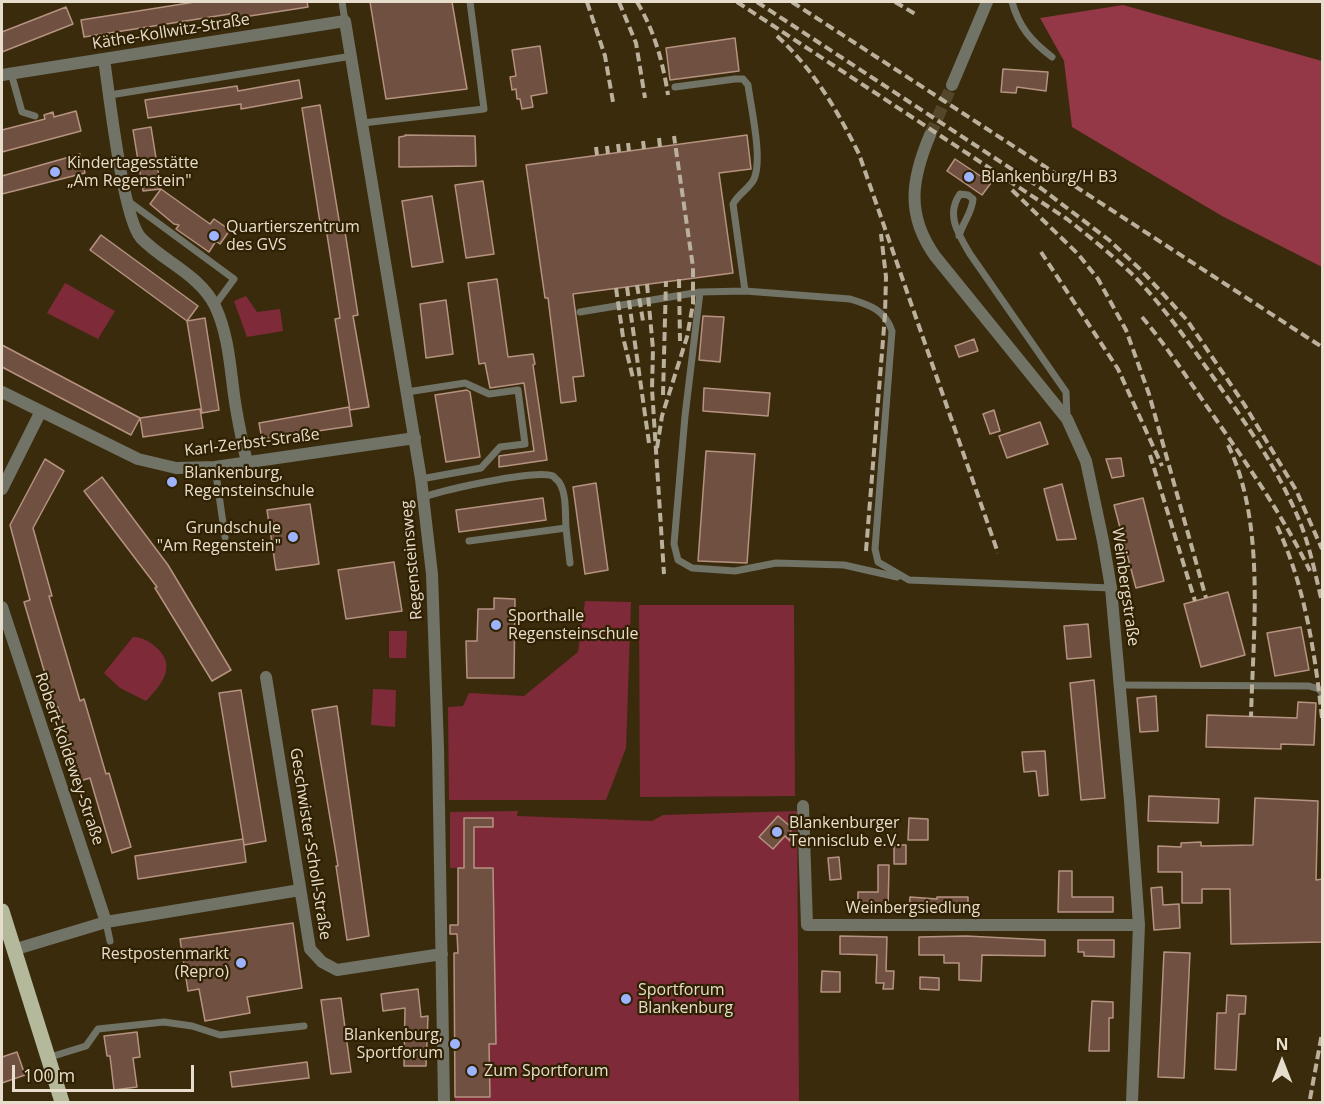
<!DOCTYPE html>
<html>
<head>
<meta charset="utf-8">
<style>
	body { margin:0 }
	#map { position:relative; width:1324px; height:1104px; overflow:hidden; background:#3a2b0d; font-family:"Open Sans",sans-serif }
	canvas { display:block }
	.frame { position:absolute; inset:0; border:3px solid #e6ddcc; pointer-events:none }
	.north { position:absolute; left:1252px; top:1032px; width:60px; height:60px; -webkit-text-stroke:4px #302103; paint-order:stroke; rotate:0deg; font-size:16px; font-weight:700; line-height:24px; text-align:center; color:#e6ddcc }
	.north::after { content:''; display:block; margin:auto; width:21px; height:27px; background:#e6ddcc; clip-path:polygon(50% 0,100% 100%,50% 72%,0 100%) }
	.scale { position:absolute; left:12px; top:1065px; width:182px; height:27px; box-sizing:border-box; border:3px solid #e6ddcc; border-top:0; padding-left:8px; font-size:18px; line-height:21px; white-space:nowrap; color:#e6ddcc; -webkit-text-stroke:4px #302103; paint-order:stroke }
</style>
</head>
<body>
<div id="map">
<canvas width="1324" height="1104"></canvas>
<div class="frame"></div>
<div class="north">N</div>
<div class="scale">100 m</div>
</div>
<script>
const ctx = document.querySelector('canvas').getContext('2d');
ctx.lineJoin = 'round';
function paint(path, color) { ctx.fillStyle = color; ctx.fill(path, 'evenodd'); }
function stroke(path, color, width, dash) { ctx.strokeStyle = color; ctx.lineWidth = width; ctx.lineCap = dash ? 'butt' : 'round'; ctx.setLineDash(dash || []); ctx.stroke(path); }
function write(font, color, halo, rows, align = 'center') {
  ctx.font = font + ' "Open Sans",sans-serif'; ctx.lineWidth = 4.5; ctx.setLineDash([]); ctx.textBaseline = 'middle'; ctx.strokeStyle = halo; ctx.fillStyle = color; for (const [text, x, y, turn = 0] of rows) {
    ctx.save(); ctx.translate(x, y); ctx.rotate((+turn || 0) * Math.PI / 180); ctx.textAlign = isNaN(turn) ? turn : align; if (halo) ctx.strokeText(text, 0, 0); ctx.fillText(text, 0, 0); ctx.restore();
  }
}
paint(new Path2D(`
	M65,283L115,311L98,339L47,313Z
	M246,296L257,312L280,309L283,331L247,337L234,301Z
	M585,601L631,602L626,748L606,800H449L448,707L463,706L469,693L524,696L578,652Z
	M639,605H794L795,796L640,797Z
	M389,631H407L406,658H389Z
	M133,637C143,637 151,642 158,649C177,668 160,686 146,701L120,688L104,673Z
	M373,689L396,690L395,727L371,725Z
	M518,811L517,816L652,821L663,815L797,811L799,1102H455L454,953H458L457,935L450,934V925H458V868H450V812Z`), '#7f2a39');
paint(new Path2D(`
	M1123,5L1322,61V267L1222,216L1072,127L1064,61L1040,18Z`), '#943747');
const building = new Path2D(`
	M195,2H307L308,7L237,18L236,13L84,37L81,20Z
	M370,2H452L467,89L386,99Z
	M66,7L73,24L2,52V32Z
	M735,38L739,71L670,80L666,48Z
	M540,46L547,93L531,96L533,107L522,109L520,99H517L516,89L512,90L510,77L516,76L512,50Z
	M1003,69L1048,72L1046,91L1017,87L1016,93L1001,92Z
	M299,80L302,98L241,109V104L148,118L145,100L237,86L238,91Z
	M320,105L340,226L344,225L358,315L353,316L369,407L350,410L335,319L340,318L326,228L321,229L302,108Z
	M76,111L81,131L2,152V130L45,119L44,115L53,112L54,117Z
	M151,127L161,189L143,191L133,130Z
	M405,135L475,136L476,166L399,167V137L405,136Z
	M747,135L751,169L719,173L733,273L573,294L584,376L573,377L576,401L561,403L548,298H545L526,165Z
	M80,154L85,173L2,194V176Z
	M955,159L991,183L982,195L947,171Z
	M483,181L494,254L466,258L455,185Z
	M161,189L210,224L214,219L230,230L220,244L216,241L209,252L176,229L179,225L174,224L150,204Z
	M432,196L443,262L412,267L402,201Z
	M101,235L198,306L187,321L90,250Z
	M497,279L508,357L533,354L535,364L533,365L547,460L499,467V456L534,451L524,383L490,388L485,363L479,364L468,283Z
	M446,300L453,354L426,358L420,304Z
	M703,316L724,317L720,362L699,360Z
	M205,318L219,410L202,413L187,321Z
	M974,339L978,351L959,357L955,346Z
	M2,345L140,418L131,435L2,367Z
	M704,388L770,393L768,416L703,411Z
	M467,390L470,392L480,457L446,462L435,395Z
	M349,407L352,426L262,439L259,423Z
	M200,409L203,428L143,437L140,418Z
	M994,410L1000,431L990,434L983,414Z
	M1040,422L1048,444L1007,458L999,436Z
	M706,451L755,454L747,563L698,561Z
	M1121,458L1124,476L1112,478L1106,459Z
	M45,459L64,471L33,528L52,596H49L80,701L84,699L106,774L109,773L131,847L112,853L90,778L80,781L58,707L55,708L24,602L30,600L10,525Z
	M102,477L168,565L231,670L212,681L155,588L157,587L84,491Z
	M596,483L608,570L585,574L573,487Z
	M1062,484L1076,539L1057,540L1044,489Z
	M543,498L546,520L459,532L456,510Z
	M1143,498L1164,581L1136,588L1114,505Z
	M310,504L319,564L276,570L267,510Z
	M394,562L402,611L346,619L338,570Z
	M1228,592L1245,655L1201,667L1184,604Z
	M494,598L515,599L514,678H467L466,641H477L478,609H494Z
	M1088,624L1091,657L1067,659L1064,626Z
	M1301,627L1309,670L1275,676L1267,633Z
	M1094,680L1105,798L1081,800L1070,683Z
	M241,690L266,841L244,845L219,693Z
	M1156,696L1158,731L1140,732L1137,698Z
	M1298,702L1316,703L1314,745L1281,744V749L1206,747L1207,715L1297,718Z
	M337,706L369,936L347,940L336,866H338L312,710Z
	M1045,751L1048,795L1039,796L1036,771L1024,772L1022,752Z
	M1149,796L1219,799L1218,823L1148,821Z
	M1255,798L1318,801L1316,880L1323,879V942L1231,944L1230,889H1202V903H1182V872H1158V846L1181,847V843L1201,842V846L1253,845Z
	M778,816L791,827L790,841L785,836L773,849L759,837Z
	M464,818H493V827H474V868H493L496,1044H489L490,1097H455L454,953H458L457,934H450V925H458V868H464Z
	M909,818L928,819V840H908Z
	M243,839L246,862L138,879L135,856Z
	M894,845H906V864H894Z
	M839,857L841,879L830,880L828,858Z
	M878,865H889L888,912H858V892H878Z
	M1059,871H1072V897H1113V912H1058Z
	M1162,887L1163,905L1179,904L1180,928L1154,930L1151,888Z
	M910,897L937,899V897H968V912L909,911Z
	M293,923L302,988L247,997L250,1013L205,1021L199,989L188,991L180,939Z
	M840,936L887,937L886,971H894L893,989H883L884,983H876L877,955L840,954Z
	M966,936L1045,940V956L982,955L981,981L959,980V963H944V955H919V937Z
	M1078,940H1114V957L1084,956V952H1078Z
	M1164,952L1190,953L1184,1078L1158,1077Z
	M822,971L840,972V992H821Z
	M920,977L939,978V990L920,989Z
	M418,989L421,1017L428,1016L426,1066H404L405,1008L383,1011L381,994Z
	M1227,995L1246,996L1245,1014H1239L1236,1070L1215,1069L1217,1013H1226Z
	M341,998L351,1072L331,1074L321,1000Z
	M1092,1001L1113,1002V1018H1109V1051H1089Z
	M137,1032L140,1057L133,1058L137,1087L114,1090L110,1056H107L104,1036Z
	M17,1052L25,1075L2,1083V1057Z
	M307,1062L309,1078L232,1087L230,1072Z`);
paint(building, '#705040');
stroke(building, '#b69381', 1.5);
stroke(new Path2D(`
	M930,135L952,85`), '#54462a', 12, [12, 6]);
stroke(new Path2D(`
	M342,2L345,21
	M1012,2C1019,27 1031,41 1052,57
	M11,73L22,112L35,116
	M675,87L735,79H743L748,85C751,108 763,159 754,179C750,188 738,194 733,204L745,291
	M110,95L352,56
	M363,123L484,109L470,2
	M128,201L234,279L215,305
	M959,236C963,222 972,213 973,199L968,195L960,194C945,215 959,235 970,254L1066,392L1067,417
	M700,292L685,416L674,544L678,560L692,568L735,571L776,563L844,565L897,577
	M580,312L700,292L745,291L850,299C870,305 885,310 892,331L875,549L878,562L909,580L1111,588
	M407,392L465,383L489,394L518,390L525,444L500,447L481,468L421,479
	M215,467L225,537
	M424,497C444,490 535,469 553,476C553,476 559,482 559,482C567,494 565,515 566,528L469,541
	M566,528L570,563
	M1120,685L1309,686L1319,689L1322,693
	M106,922L110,941
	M47,1058L86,1046L98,1029L164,1022L192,1026L220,1035L304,1026`), '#707365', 7);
stroke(new Path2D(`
	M104,59C109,92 123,219 141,238C164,262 200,275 215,306C228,333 230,365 234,395C237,418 242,440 247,463
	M2,75L345,21L421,479L432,574L438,748L444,1102
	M952,85L987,2
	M930,135C911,180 906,215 935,256L1067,419L1086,461L1103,541L1111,588L1130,801L1139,925L1132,1102
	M2,392L138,459L176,468L215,467L415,438
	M2,489L40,413
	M2,607L106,922
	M266,677L310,949L322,962L337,970L442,954
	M803,806L807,925H1139
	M13,950L106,922L300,890`), '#707365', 12);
stroke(new Path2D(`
	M2,911L62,1102`), '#b3b99a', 15);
stroke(new Path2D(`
	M587,2L605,56L613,102
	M619,2L636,43L645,98
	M637,2C654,30 663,62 668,95
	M737,2L1067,219C1090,237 1112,255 1133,275C1168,311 1196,353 1225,394C1252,432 1278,471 1297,515C1309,542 1315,573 1322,602
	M757,2L1042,189L1109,240L1142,271L1187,320L1244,404L1296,490L1322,549
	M792,2L1322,347
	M895,2L917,15
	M777,36C814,70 837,110 859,154L998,553
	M659,138L660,147
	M643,141L644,149
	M628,143L629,151
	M618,144L619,152
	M607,146L608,154
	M596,147L597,155
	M1012,190L1078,254L1098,279L1126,330L1149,394L1206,598
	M1041,252L1118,369L1162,466
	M679,279L680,341
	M647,284L653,349L652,389L664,574
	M637,285L643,321
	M627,287L649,443
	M616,288L623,337L633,378
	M1142,317C1169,349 1191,384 1215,418C1249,467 1283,516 1310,571
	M663,395L666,281
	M1228,445C1266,523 1253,632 1251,717
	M657,448L662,416L687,337L693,304V267L674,136
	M1150,455L1195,601
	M1277,526C1305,586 1315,653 1322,718
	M866,551L885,315L886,277L881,234
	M1310,1099L1322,1033`), '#bbb09c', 4, [9, 4.5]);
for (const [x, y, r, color] of [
	[55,172,6,"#9db4fd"],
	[969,177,6,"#9db4fd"],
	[214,236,6,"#9db4fd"],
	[172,482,6,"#9db4fd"],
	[293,537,6,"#9db4fd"],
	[496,625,6,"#9db4fd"],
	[777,832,6,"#9db4fd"],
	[241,963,6,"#9db4fd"],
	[626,999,6,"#9db4fd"],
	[455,1044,6,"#9db4fd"],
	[472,1071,6,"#9db4fd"]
]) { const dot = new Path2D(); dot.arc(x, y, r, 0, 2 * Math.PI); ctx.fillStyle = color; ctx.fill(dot); stroke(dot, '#302103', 2); }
write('16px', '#e6ddcc', '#302103', [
	["Käthe-Kollwitz-Straße",171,32,-9],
	["Karl-Zerbst-Straße",252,443,-7],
	["Regensteinsweg",412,560,-95],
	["Weinbergstraße",1125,587,82],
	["Robert-Koldewey-Straße",69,759,71],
	["Geschwister-Scholl-Straße",310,844,81],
	["Weinbergsiedlung",913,908]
]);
write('16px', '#e6ddcc', '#302103', [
	["Kindertagesstätte",67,163],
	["„Am Regenstein\"",67,181],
	["Blankenburg/H B3",981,177],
	["Quartierszentrum",226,227],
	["des GVS",226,245],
	["Blankenburg,",184,473],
	["Regensteinschule",184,491],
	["Grundschule",281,528,"right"],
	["\"Am Regenstein\"",281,546,"right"],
	["Sporthalle",508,616],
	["Regensteinschule",508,634],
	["Blankenburger",789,823],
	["Tennisclub e.V.",789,841],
	["Restpostenmarkt",229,954,"right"],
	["(Repro)",229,972,"right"],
	["Sportforum",638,990],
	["Blankenburg",638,1008],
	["Blankenburg,",443,1035,"right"],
	["Sportforum",443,1053,"right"],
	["Zum Sportforum",484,1071]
], 'left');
</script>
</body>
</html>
